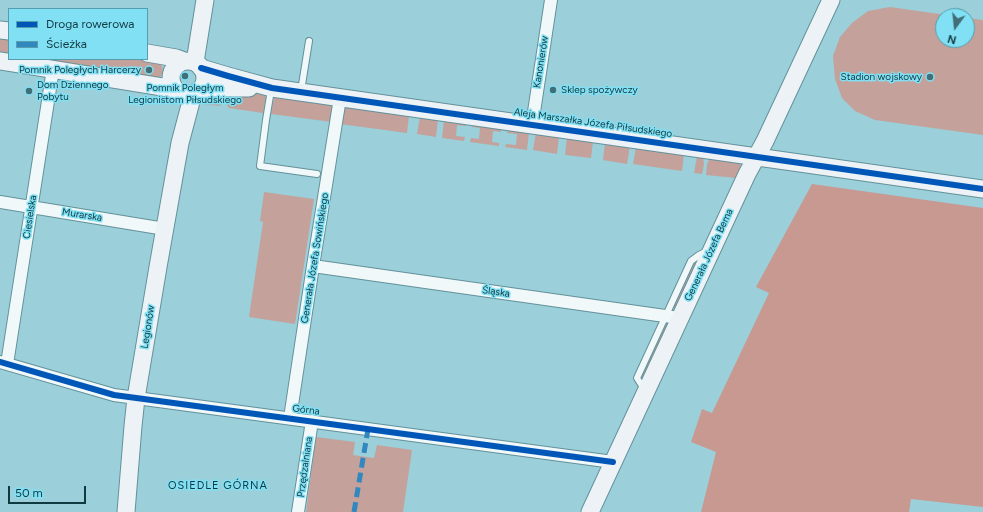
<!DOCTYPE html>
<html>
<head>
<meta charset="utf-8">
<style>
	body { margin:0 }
	#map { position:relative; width:983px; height:512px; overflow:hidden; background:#9bcfda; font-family:Figtree,sans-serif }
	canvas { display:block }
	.legend { position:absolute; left:8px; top:8px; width:140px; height:52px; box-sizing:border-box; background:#81e0f4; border:1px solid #549ead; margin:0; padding:5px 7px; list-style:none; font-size:12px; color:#103a42 }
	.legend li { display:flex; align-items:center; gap:8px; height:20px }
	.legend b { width:20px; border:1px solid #549ead }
	.north { position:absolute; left:935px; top:8px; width:40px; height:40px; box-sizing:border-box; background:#81e0f4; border:1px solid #549ead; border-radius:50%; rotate:195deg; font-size:11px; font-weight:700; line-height:16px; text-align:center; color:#103a42 }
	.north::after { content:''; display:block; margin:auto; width:14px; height:18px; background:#416e77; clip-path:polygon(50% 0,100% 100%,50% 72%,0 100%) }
	.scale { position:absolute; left:8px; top:486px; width:78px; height:18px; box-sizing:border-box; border:2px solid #103a42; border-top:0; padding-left:5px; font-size:12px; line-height:14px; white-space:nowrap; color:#103a42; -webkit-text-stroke:3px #81e0f4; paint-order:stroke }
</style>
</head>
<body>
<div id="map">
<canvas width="983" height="512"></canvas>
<ul class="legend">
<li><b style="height:5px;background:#0057b8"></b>Droga rowerowa</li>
<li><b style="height:5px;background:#3188bf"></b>Ścieżka</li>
</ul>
<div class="north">N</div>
<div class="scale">50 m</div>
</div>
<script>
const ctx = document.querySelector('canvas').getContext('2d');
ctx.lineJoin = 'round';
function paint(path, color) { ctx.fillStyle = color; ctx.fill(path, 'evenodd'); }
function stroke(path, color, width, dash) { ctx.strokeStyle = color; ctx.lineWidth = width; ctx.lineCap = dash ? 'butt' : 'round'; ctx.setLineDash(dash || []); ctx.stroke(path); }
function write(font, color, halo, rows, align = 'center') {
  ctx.font = font + ' Figtree,sans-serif'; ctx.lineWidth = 3; ctx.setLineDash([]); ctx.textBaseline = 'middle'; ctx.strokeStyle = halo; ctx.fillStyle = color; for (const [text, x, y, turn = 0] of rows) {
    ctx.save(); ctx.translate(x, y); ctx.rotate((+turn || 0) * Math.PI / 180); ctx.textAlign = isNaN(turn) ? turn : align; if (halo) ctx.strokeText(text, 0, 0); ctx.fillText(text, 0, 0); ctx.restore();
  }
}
paint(new Path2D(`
	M890,7L953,16H943V40H967V18L983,20V135L875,120L855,111L842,98L835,79L833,56L840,37L852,23L868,11Z
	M0,33L9,34V59H147L159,61C164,68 164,73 158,80L0,58Z
	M224,93L222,104L219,106L194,103L201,98Z
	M229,93H254L264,95L266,97L263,113L229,108L227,105Z
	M277,96L331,104L333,106L332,122L271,114L274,98Z
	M347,106L409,115L407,133L340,124L344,107Z
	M420,117L438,119L436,137L417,134Z
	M444,120L467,123L466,126L457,125L456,136L465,137L464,141L442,138Z
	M473,124L501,128V132L493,131L492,142L499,143V146L470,142L471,138L479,139L480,128L472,127Z
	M508,129L529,132L527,150L505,147L506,144L516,145L517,134L507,133Z
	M536,133L559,136L557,154L533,150Z
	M567,137L593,141L591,158L565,155Z
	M605,143L630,146L627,164L603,160Z
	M636,147L684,154L682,171L633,164Z
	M697,156L703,157L704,164L702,174L694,173Z
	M710,158C717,158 734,159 739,163C742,166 742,169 742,173L738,172L736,178L706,175L707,164Z
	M264,192L314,199L295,324L249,317L263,222L260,221Z
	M702,257L679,306L673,308L693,264Z
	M666,322L668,326L645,380L640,377Z
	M316,437L355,442L353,455L374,458L377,445L412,450L403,512H306Z`), '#c4a19a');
paint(new Path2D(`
	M812,184L983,208V507L911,499L909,512H701L716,452L691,442L702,409L712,413L769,293L756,287Z`), '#c89990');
const lane = new Path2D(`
	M271,90L266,120L260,166L317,174
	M301,91L309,41
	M644,389L637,378L691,261L699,255L707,251`);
const street = new Path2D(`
	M532,125L551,0
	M0,202L165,229
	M313,266L679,318
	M0,362L114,395L613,462
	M7,364L53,69
	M290,418L313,266L340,98
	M298,512L312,421`);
const secondary = new Path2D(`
	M0,30L9,31
	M147,53L176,58L184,61
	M171 78a17 17 0 1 1 34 0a17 17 0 1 1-34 0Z
	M0,61L175,89
	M195,62L205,0
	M201,68L228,76L272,88L983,189
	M199,91L207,88H249
	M126,512L133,426L136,398L158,267L180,143L193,94
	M590,512L747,174L765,141L831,0`);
stroke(lane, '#63919a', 8);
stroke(street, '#63919a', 14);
stroke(secondary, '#63919a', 19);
stroke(lane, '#f0f8f9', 6);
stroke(street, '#f0f8f9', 12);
stroke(secondary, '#edf2f6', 17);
stroke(new Path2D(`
	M354,512L368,429`), '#3188bf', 5, [10, 5]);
stroke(new Path2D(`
	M201,68L228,76L272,88L983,189
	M0,362L114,395L613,462`), '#0057b8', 6);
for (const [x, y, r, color] of [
	[149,70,4,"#416e77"],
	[185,76,4,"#416e77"],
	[930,77,4,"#416e77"],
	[553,90,4,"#416e77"],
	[29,91,4,"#416e77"]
]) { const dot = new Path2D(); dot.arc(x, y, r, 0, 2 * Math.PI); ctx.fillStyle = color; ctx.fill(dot); stroke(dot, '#81e0f4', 1.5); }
write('10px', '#103a42', '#81e0f4', [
	["Kanonierów",541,62,-81],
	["Aleja Marszałka Józefa Piłsudskiego",593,123,8],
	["Murarska",82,215,9],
	["Ciesielska",30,217,-81],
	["Generała Józefa Bema",709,255,-65],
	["Generała Józefa Sowińskiego",315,258,-81],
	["Śląska",496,292,8],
	["Legionów",148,327,-81],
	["Górna",306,410,7],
	["Przędzalniana",305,467,-82]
]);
write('10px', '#103a42', '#81e0f4', [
	["Pomnik Poległych Harcerzy",141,70],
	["Stadion wojskowy",922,77],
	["Dom Dziennego",37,85,"left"],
	["Pobytu",37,97,"left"],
	["Pomnik Poległym",185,88,"center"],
	["Legionistom Piłsudskiego",185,100,"center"],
	["Sklep spożywczy",561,90,"left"]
], 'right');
ctx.letterSpacing = '1px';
write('11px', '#103a42', '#81e0f4', [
	["OSIEDLE GÓRNA",218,486]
]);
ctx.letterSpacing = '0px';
</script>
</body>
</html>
